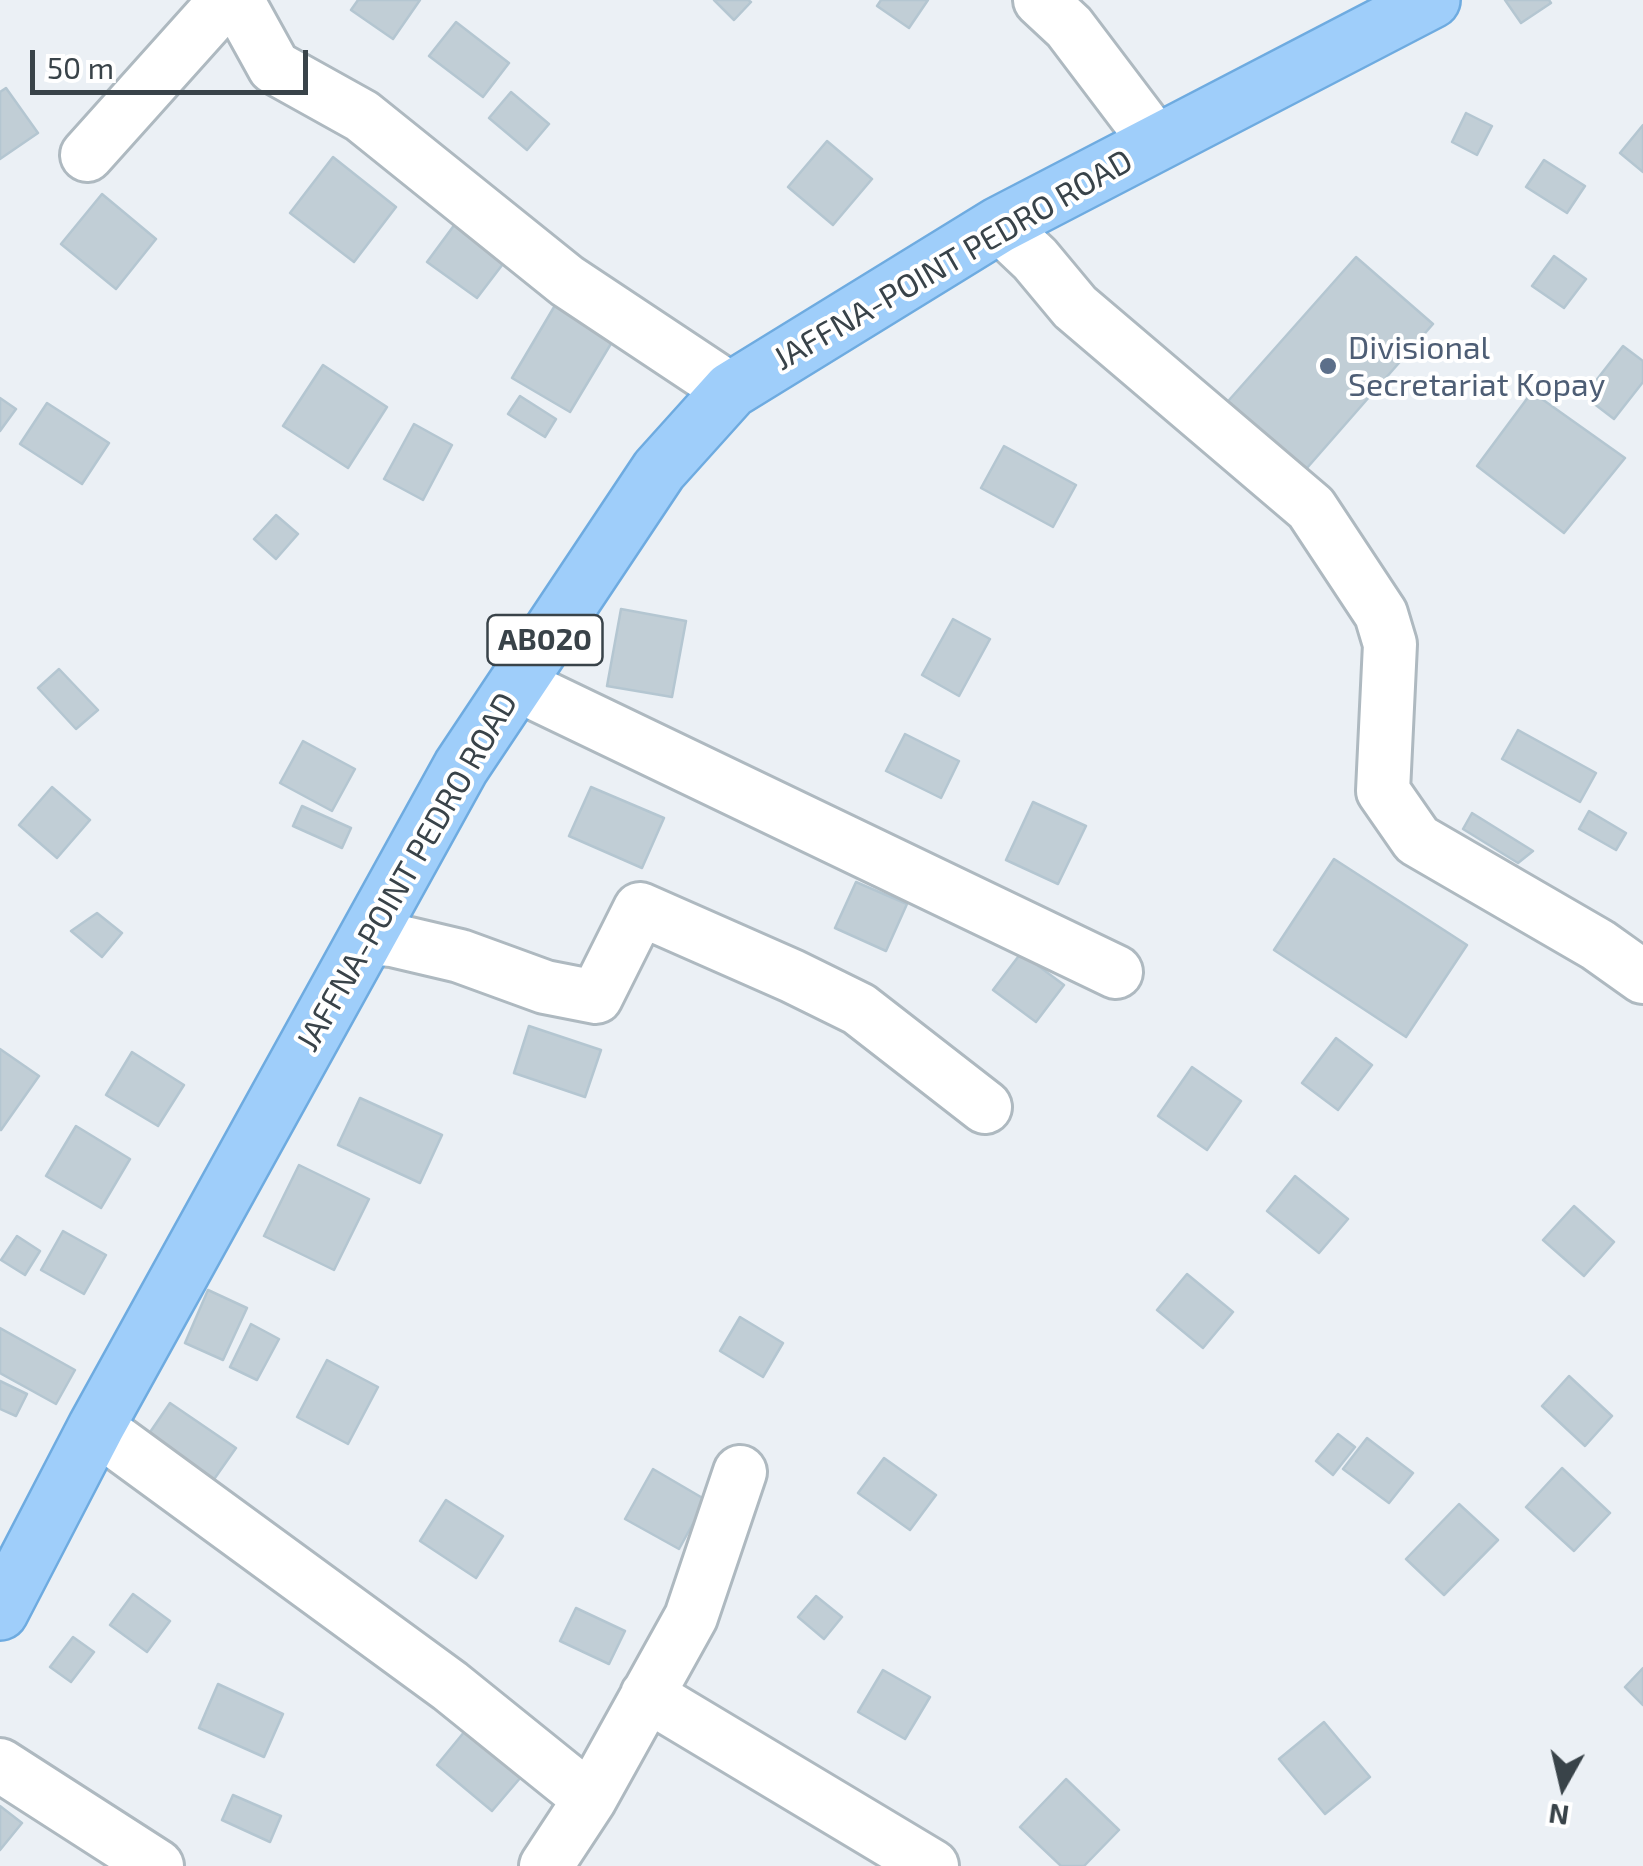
<!DOCTYPE html>
<html>
<head>
<meta charset="utf-8">
<style>
	body { margin:0 }
	#map { position:relative; width:1643px; height:1866px; overflow:hidden; background:#ebf0f5; font-family:"Exo 2",sans-serif }
	canvas { display:block }
	.north { position:absolute; left:1513px; top:1736px; width:100px; height:100px; -webkit-text-stroke:8px #fff; paint-order:stroke; rotate:188deg; font-size:28px; font-weight:700; line-height:40px; text-align:center; color:#394349 }
	.north::after { content:''; display:block; margin:auto; width:35px; height:45px; background:#394349; clip-path:polygon(50% 0,100% 100%,50% 72%,0 100%) }
	.scale { position:absolute; left:30px; top:50px; width:278px; height:45px; box-sizing:border-box; border:5px solid #394349; border-top:0; padding-left:12px; font-size:30px; line-height:35px; white-space:nowrap; color:#394349; -webkit-text-stroke:8px #fff; paint-order:stroke }
</style>
</head>
<body>
<div id="map">
<canvas width="1643" height="1866"></canvas>
<div class="north">N</div>
<div class="scale">50 m</div>
</div>
<script>
const ctx = document.querySelector('canvas').getContext('2d');
ctx.lineJoin = 'round';
function paint(path, color) { ctx.fillStyle = color; ctx.fill(path, 'evenodd'); }
function stroke(path, color, width, dash) { ctx.strokeStyle = color; ctx.lineWidth = width; ctx.lineCap = dash ? 'butt' : 'round'; ctx.setLineDash(dash || []); ctx.stroke(path); }
function write(font, color, halo, rows, align = 'center') {
  ctx.font = font + ' "Exo 2",sans-serif'; ctx.lineWidth = 8; ctx.setLineDash([]); ctx.textBaseline = 'middle'; ctx.strokeStyle = halo; ctx.fillStyle = color; for (const [text, x, y, turn = 0] of rows) {
    ctx.save(); ctx.translate(x, y); ctx.rotate((+turn || 0) * Math.PI / 180); ctx.textAlign = isNaN(turn) ? turn : align; if (halo) ctx.strokeText(text, 0, 0); ctx.fillText(text, 0, 0); ctx.restore();
  }
}
const building = new Path2D(`
	M358,0H420L393,39L351,10Z
	M714,0H748L751,2L734,20Z
	M881,0H928L909,28L877,6Z
	M1505,0H1549L1551,3L1521,23Z
	M456,22L509,63L483,97L429,56Z
	M6,88L38,133L0,159V92Z
	M511,92L549,124L527,150L489,118Z
	M1466,113L1492,126L1477,155L1452,142Z
	M1643,125V172L1620,153Z
	M827,141L872,179L833,225L788,187Z
	M333,157L396,207L354,262L290,213Z
	M1544,160L1585,186L1567,213L1526,187Z
	M102,194L156,239L116,289L61,244Z
	M458,220L509,256L477,298L427,262Z
	M1554,256L1586,279L1564,308L1532,286Z
	M1356,257L1433,324L1300,476L1222,408Z
	M557,302L615,337L570,412L512,378Z
	M1623,346L1643,361V382L1614,419L1584,396Z
	M323,365L387,407L348,468L283,426Z
	M1532,392L1625,458L1564,533L1477,466Z
	M520,396L556,419L545,437L508,414Z
	M0,398L16,409L0,431Z
	M47,403L109,443L82,484L20,444Z
	M414,424L452,445L423,500L384,479Z
	M1004,446L1076,485L1053,527L981,488Z
	M276,515L298,534L276,559L254,539Z
	M621,609L686,621L672,697L607,686Z
	M953,619L990,639L959,696L922,675Z
	M59,669L98,710L76,729L38,688Z
	M1518,730L1596,773L1580,802L1502,759Z
	M905,734L959,761L941,798L886,771Z
	M303,741L355,769L332,811L280,783Z
	M52,787L90,820L57,858L19,825Z
	M591,787L664,818L642,868L569,836Z
	M1033,802L1086,826L1058,884L1006,860Z
	M302,806L351,828L342,848L293,826Z
	M1589,811L1626,833L1616,850L1579,829Z
	M1472,813L1533,851L1518,863L1463,829Z
	M1334,859L1467,945L1406,1037L1274,950Z
	M856,882L907,904L886,951L835,928Z
	M97,913L122,933L102,957L71,931Z
	M1021,953L1064,985L1036,1022L993,990Z
	M529,1026L601,1050L585,1097L514,1073Z
	M1336,1038L1372,1065L1338,1110L1302,1083Z
	M0,1049L39,1076L1,1130H0Z
	M132,1052L184,1085L158,1126L106,1095Z
	M1192,1067L1241,1101L1207,1150L1158,1116Z
	M360,1098L442,1135L420,1183L338,1145Z
	M76,1126L130,1159L101,1208L46,1176Z
	M299,1165L369,1199L334,1270L264,1236Z
	M1295,1176L1348,1219L1319,1253L1267,1211Z
	M1574,1206L1614,1242L1584,1276L1543,1240Z
	M63,1231L106,1255L84,1294L41,1270Z
	M17,1236L40,1251L25,1275L1,1260Z
	M1187,1274L1233,1312L1203,1348L1157,1310Z
	M208,1290L247,1308L223,1360L185,1343Z
	M740,1317L783,1343L763,1377L720,1351Z
	M251,1324L279,1339L257,1380L230,1367Z
	M0,1328L75,1370L56,1404L0,1373Z
	M327,1360L378,1387L348,1444L297,1417Z
	M1569,1376L1612,1416L1585,1446L1542,1406Z
	M0,1381L27,1394L16,1416L0,1409Z
	M170,1403L236,1448L210,1485L144,1441Z
	M1338,1434L1355,1447L1333,1475L1316,1461Z
	M1367,1438L1413,1473L1389,1503L1343,1469Z
	M884,1458L936,1495L910,1530L858,1493Z
	M1562,1468L1610,1513L1574,1551L1526,1507Z
	M653,1469L706,1500L679,1549L625,1519Z
	M446,1500L503,1536L476,1578L420,1541Z
	M1459,1504L1498,1540L1444,1595L1406,1559Z
	M133,1594L170,1621L147,1652L110,1625Z
	M816,1596L842,1617L824,1639L798,1617Z
	M576,1608L625,1631L609,1664L560,1641Z
	M73,1637L94,1652L71,1682L50,1667Z
	M1643,1668V1705L1625,1687Z
	M883,1670L930,1697L905,1739L858,1712Z
	M218,1684L283,1714L264,1757L199,1728Z
	M1324,1722L1370,1777L1325,1814L1279,1759Z
	M465,1731L521,1777L492,1811L437,1765Z
	M1066,1779L1119,1830L1084,1866H1061L1020,1827Z
	M233,1795L281,1816L270,1842L222,1820Z
	M0,1806L22,1823L0,1850Z`);
paint(building, '#c1ced6');
stroke(building, '#b4c6d1', 2.5);
const minor = new Path2D(`
	M237,0L274,67L362,116L567,281L731,390
	M1040,0L1069,27L1156,142
	M87,155L226,0
	M999,225L1035,259L1075,307L1311,508L1381,614L1390,644L1383,791L1417,840L1598,945L1643,977
	M516,684L1116,972
	M367,938L392,940L460,956L545,987L596,997L640,909L792,976L859,1009L985,1107
	M96,1427L450,1686L590,1799
	M647,1695L932,1866
	M0,1765L157,1866
	M546,1866L590,1799L691,1617L740,1472`);
const major = new Path2D(`
	M0,1612L96,1427L461,767L659,470L731,390L999,225L1432,0`);
stroke(minor, '#aeb9c0', 58);
stroke(major, '#6eabe0', 60);
stroke(minor, '#fff', 52);
stroke(major, '#9fcefa', 55);
for (const [x, y, r, color] of [
	[1328,366,10,"#5c6f8a"]
]) { const dot = new Path2D(); dot.arc(x, y, r, 0, 2 * Math.PI); ctx.fillStyle = color; ctx.fill(dot); stroke(dot, '#fff', 4); }
for (const [x, y, w] of [
	[545,640,115]
]) { const box = new Path2D(); box.roundRect(x - w / 2, y - 25, w, 50, 8); ctx.fillStyle = '#fff'; ctx.fill(box); stroke(box, '#394349', 2.5); }
write('bold 30px', '#394349', null, [
	["AB020",545,640]
]);
write('32px', '#394349', '#fff', [
	["JAFFNA-POINT PEDRO ROAD",953,260,-30],
	["JAFFNA-POINT PEDRO ROAD",407,872,-60]
]);
write('32px', '#4e5e75', '#fff', [
	["Divisional",1348,348],
	["Secretariat Kopay",1348,385]
], 'left');
</script>
</body>
</html>
